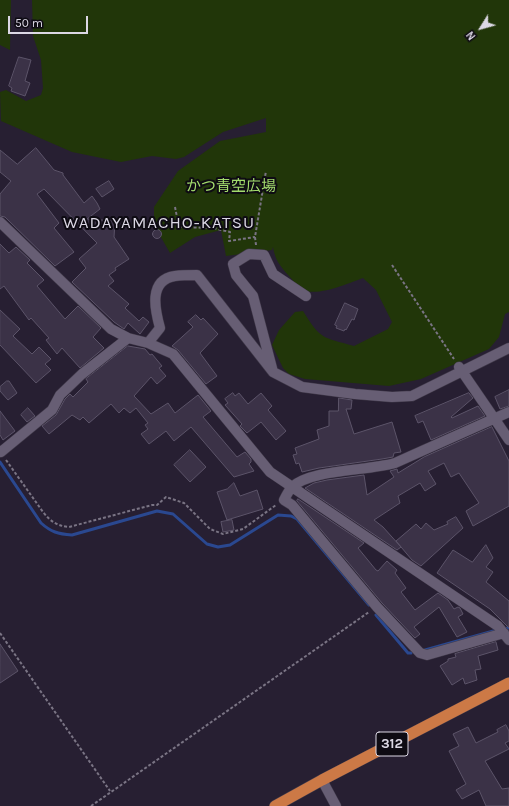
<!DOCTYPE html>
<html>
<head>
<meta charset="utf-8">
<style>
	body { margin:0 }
	#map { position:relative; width:509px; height:806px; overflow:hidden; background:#271f32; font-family:Karla,sans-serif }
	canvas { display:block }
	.north { position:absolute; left:461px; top:8px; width:40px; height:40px; -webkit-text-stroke:3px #0e0b13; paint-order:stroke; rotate:233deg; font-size:11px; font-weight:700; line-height:16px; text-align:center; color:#dcd8e5 }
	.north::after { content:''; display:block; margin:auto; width:14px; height:18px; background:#dcd8e5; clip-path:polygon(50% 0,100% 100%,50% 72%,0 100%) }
	.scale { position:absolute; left:8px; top:16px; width:80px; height:18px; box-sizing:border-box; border:2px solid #dcd8e5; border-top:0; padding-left:5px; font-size:12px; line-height:14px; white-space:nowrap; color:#dcd8e5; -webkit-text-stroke:3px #0e0b13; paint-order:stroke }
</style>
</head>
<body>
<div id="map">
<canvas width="509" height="806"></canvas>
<div class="north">N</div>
<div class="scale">50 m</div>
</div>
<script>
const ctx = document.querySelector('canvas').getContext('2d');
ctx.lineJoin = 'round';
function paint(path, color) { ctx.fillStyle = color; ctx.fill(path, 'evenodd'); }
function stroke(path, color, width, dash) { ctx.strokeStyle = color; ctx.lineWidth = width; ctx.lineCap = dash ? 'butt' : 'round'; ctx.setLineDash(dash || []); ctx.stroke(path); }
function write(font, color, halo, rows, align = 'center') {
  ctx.font = font + ' Karla,"Noto Sans JP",sans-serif'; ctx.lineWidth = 4; ctx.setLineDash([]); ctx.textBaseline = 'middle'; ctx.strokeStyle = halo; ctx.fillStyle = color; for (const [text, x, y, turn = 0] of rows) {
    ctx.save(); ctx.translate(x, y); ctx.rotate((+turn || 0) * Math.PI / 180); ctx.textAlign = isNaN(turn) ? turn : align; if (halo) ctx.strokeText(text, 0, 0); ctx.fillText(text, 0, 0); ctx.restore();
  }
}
paint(new Path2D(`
	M0,0H11L10,50L0,45Z
	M32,0H509V312L505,314L499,337L489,349L421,379L389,386L305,379L289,374L283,368L272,345L279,330L295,312L303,311C321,340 322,337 354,346L388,329L392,322L376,290L363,278C349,283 316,298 301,289C297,286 293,280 289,276C280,266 275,260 273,247L272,250L226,256L221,230L195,237L170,253L154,225V207L178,171L220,141L266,132V118L223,132L184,157L176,159L152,156L121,162L72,152L1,121L0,92L6,90L26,101L41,95L43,88L41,60L33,36Z`), '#213609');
stroke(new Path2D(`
	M0,462L41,523C51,532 58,534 72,535L157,511L173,514L207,544L218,547L230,545L278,515L291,516L297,519L369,605
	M376,615L408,653H411
	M507,628H509
	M425,650L497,630`), '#2a4890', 3);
const building = new Path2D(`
	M19,57L31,60L25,81L30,83L25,96L11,91L12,88L9,86Z
	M36,148L54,170L63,173V175L84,203L92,196L97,203L100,209L87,219L115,221L114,237L129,259L115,268L116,270L109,275L114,281L108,286L129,304L125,308L139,321L143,317L149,322L140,334L128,323L124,329L114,322L72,282L86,268L79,259L97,243L44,189L37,194L59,223L54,228L74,252L55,266L5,217L0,216V194L11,181L0,172V150L17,164Z
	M109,181L114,189L102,197L96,189Z
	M152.5 234a4.5 4.5 0 1 1 9 0a4.5 4.5 0 1 1-9 0Z
	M0,244L9,253L16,247L30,260L27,263L44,280L37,286L65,319L78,306L101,328L93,337L104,348L80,368L62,348L57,354L46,340L49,338L31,318L29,320L4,286L0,289Z
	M345,303L358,309L354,320L352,319L346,330L345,329L344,331L336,328L337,326L335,325Z
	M0,310L20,329L13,336L32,354L39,347L51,359L45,364L51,370L36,383L0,345Z
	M196,315L201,320L203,318L218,334L200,353L217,376L206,384L178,350L172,346L193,327L188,322Z
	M128,346L145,349L150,355L152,354L162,366L159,368L166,376L157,384L151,377L134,396L151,414L168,403L175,413L198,395L211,411L203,417L237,457L245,452L251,459V462L249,464L254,471L234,477L191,427L174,441L166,431L149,444L141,434L148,429L145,425L148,423L136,408L130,413L124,408L119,413L111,404L89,423L83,417L80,420L72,415L49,434L42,426L56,415L65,399L70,394L73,397L88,382L86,379Z
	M7,381H9L17,393L8,400L0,391V387Z
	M509,390V406L500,409L495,397Z
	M233,393L235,396L239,393L248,404L261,393L272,406L268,410L286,431L276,440L261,422L247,433L240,426L242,424L225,405L228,403L225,399Z
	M469,393L473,398L451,417L452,418L478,406L485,416L431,440L423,421L418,423L415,416Z
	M339,398L352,400L351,409H346L354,434L392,422L401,452L394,453L393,457L382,459L319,468L302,472L299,463L296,464L293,455L297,454L295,448L319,439L317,430L329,426V411H338Z
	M28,408L35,416L27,422L21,415Z
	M0,411L15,431L3,440L0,435Z
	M492,427L509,461V506L473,526L466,511L479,503L459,473L451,477L444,463L428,471L436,484L425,491L420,483L398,496L400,503L374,520L383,527L401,547L397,550L305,488L314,483L327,480L364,475L367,495L394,477L390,471L397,469L398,473L424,457Z
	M190,450L206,467L190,482L174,465Z
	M234,483L240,496L257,490L263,509L227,520L217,492L227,489Z
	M298,499L364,543L358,548L376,570L378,571L387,561L397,570L395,573L406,588L401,592L415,610L438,593L448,600L454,609L458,607L460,608L463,614L458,617L467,632L457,637L439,607L414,627L420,634L415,638L382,603L297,501Z
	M456,517L463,528L421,566L412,560L396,541L416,524L421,529L426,523L434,530L448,524L447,522Z
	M232,520L234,530L223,532L221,522Z
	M486,545L493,558L486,567L493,572L486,582L509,601V628L490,609L437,573L453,550L472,562Z
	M496,642L498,650L478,656L481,669L475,670L477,680L465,684L463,678L452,685L440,666L448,661V659L456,657L455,654Z
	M0,644L18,671L0,683Z
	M506,725L509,731V741L505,743L509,749L485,761L502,789L509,788V806H486L479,790L462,799L456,790L466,784L449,751L459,746L453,734L468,727L476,743L498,732L497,730Z`);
paint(building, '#3b3247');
stroke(building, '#5c5469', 1);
const minor = new Path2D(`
	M0,222L111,329L128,338L148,343L173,354L270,472L498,626L509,640
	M148,343L160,328C155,310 148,280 175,276C182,275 190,275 197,275L273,372L253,296L236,275L233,264L249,254L264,255L273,274L306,296
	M459,367L509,440
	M273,372L302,387L355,394L392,397L412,396L509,348
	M0,451L1,452L52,410L60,395L82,374L128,338
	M504,633L427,655L420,653L377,607L292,505L284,500C286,496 289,490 292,487C311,469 368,471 395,463L509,412
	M322,780L336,806`);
const trunk = new Path2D(`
	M275,806L322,780L509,683`);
stroke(minor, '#413a4a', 11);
stroke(trunk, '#413a4a', 12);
stroke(new Path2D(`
	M175,207L179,227L213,228L230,232L229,241L255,237
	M256,245L255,237L266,171
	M392,265L454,359
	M6,460L43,512C50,521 57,526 69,527L152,505H157L166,497L184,503L210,529L223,534L243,529L276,505
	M0,633L110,791
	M91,806L369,612`), '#7a7484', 2, [3, 2]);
stroke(minor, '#675e74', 10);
stroke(trunk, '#cc7946', 11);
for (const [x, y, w] of [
	[392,744,32]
]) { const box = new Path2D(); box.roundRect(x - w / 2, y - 12, w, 24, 3); ctx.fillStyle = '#0e0b13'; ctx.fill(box); stroke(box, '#dcd8e5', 1); }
write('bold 14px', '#dcd8e5', null, [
	["312",392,744]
]);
write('15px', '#a3dc6d', '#0e0b13', [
	["かつ青空広場",231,187]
]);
ctx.letterSpacing = '1px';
write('17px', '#dcd8e5', '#0e0b13', [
	["WADAYAMACHO-KATSU",159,223]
]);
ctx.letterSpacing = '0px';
</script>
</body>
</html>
